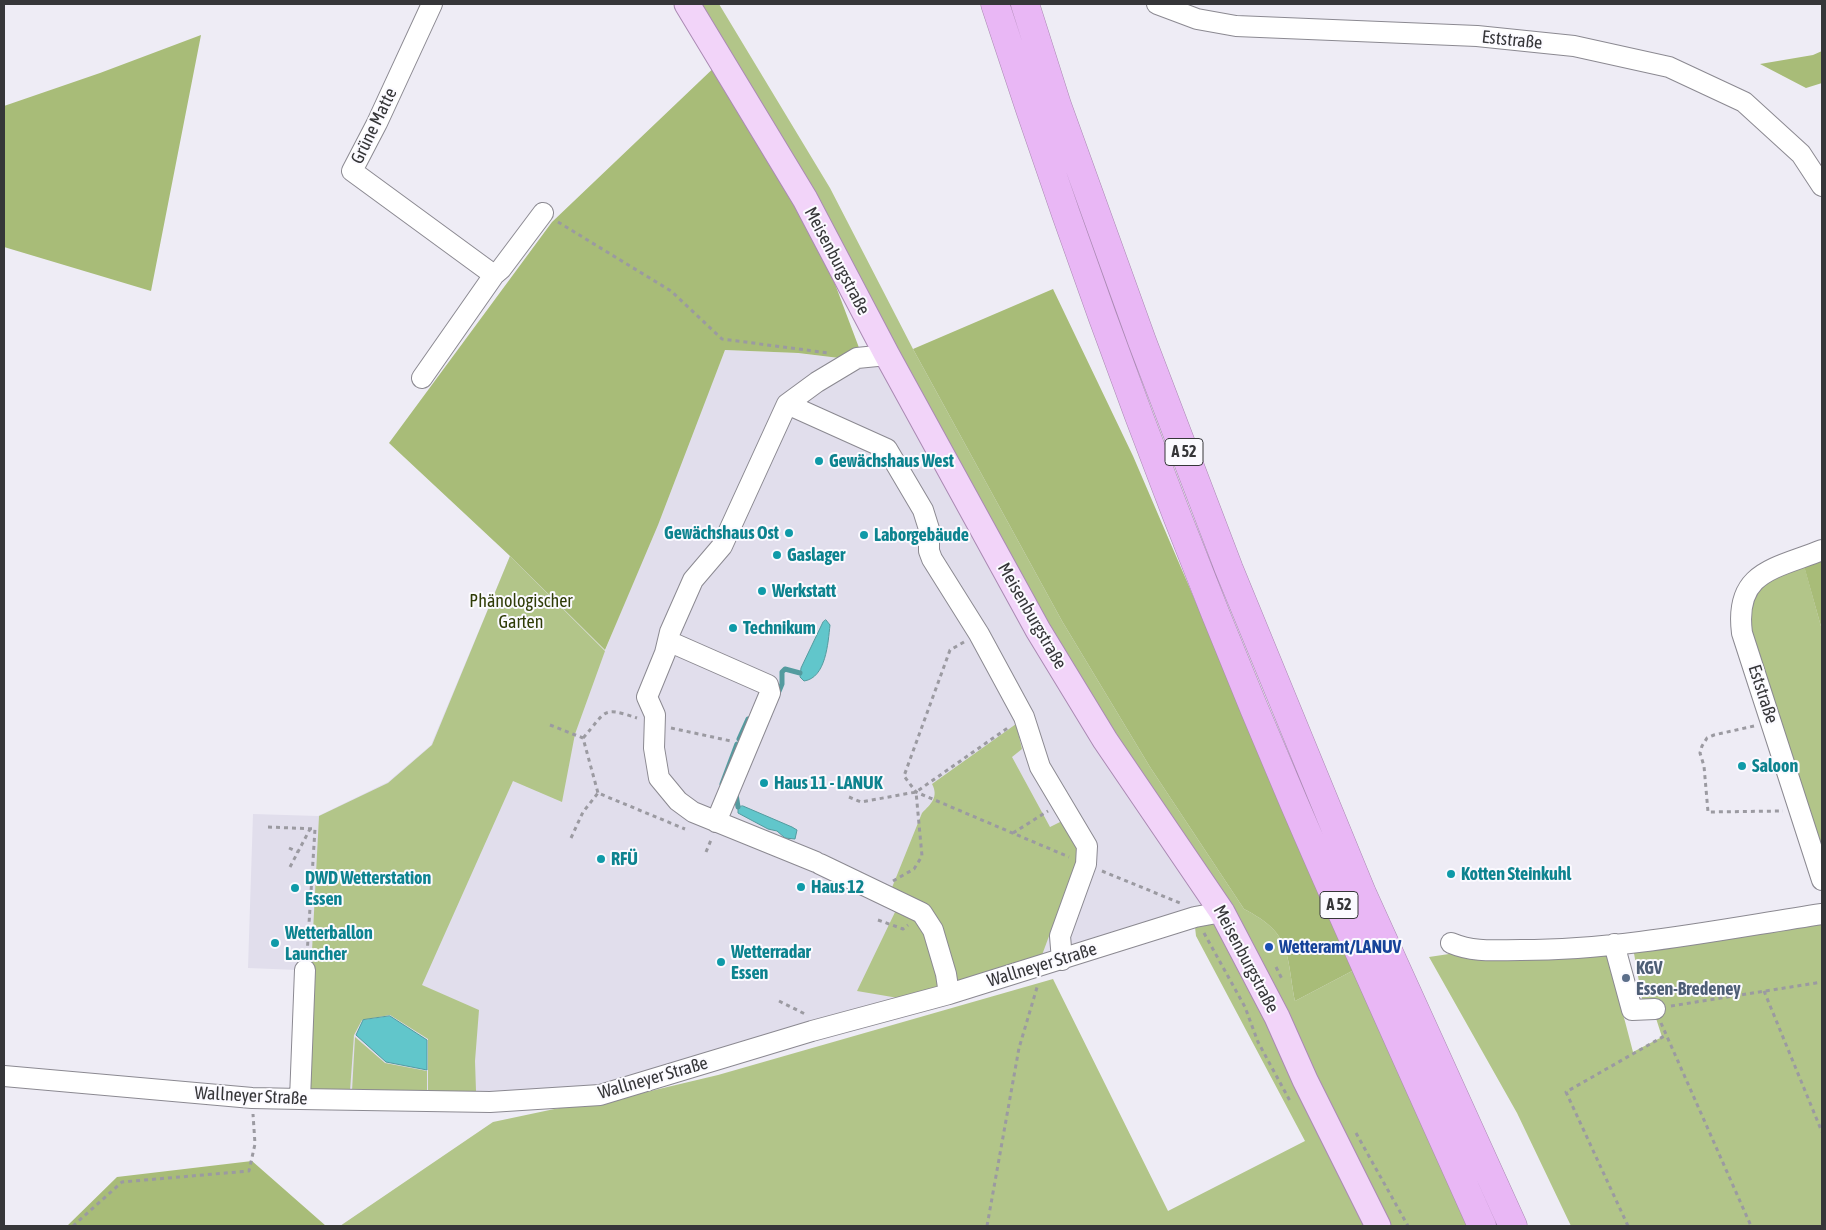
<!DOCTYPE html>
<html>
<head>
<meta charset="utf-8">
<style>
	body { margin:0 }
	#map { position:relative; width:1826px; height:1230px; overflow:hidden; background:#eeecf5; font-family:"Asap Condensed",sans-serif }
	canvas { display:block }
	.frame { position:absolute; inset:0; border:5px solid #363639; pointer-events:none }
</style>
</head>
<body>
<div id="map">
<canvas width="1826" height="1230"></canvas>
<div class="frame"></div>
</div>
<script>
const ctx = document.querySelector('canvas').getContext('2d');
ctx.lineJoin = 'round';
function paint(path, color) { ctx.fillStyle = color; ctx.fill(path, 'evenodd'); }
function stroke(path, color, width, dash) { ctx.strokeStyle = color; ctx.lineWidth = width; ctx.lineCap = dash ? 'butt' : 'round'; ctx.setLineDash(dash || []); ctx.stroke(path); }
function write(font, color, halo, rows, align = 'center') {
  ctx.font = font + ' "Asap Condensed",sans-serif'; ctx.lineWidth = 4; ctx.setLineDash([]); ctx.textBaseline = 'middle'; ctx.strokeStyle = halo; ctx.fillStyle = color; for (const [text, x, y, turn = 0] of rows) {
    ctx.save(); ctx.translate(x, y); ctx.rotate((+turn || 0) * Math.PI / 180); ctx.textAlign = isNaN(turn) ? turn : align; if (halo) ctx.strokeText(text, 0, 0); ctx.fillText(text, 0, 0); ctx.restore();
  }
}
paint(new Path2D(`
	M725,350L797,353L864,361L894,356L1212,907L600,1095L283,1098L293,1088L298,970L248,968L253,814L318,816L388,782L431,745L510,556L605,651Z`), '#e1deec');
paint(new Path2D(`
	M689,4H719L830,188L913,349L1062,621L1150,767L1244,909C1292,934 1286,952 1295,1001L1354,970L1467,1226H340L493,1122L578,1104L638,1094L718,1075L1053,979L1168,1211L1305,1141L1196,936L1195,927L1223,913L1108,739Z
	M510,556L605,651L575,734L562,802L513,781L422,985L479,1010L475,1061L476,1091H428V1039L390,1015L362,1020L354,1035L350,1091L294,1088L311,970L319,816L388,783L432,745Z
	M1802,558L1822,630V879L1743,633L1760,576Z
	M1016,724L1022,749L1012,757L1050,827L1062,821L1078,850V858L1042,955L910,1000L857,991L897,908L891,890L922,813C931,804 939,797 932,784Z
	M1822,915V1226H1571L1517,1113L1429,957L1469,951L1605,945L1633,1052L1662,1037L1654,1012L1644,1010L1632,942Z
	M355,1037L385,1063L427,1071V1091H352Z`), '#b2c589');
paint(new Path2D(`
	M201,35L151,291L4,247V106L100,73Z
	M1822,51V83L1806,88L1760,64L1813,55Z
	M721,61L803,199L864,361L798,353L725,350L658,525L605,650L510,556L389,443L552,222Z
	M1053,289L1133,456L1354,970L1295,1001C1286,952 1292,934 1244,909L1150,767L1062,621L913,349Z
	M1822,550V630L1802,559Z
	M252,1161L326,1226H67L117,1177Z`), '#a8bc78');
const water = new Path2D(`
	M826,620L830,625C828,643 826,678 804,681L800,677L801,668L823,622Z
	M743,806L792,827L797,830L795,839L785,838L777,831L768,829L738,813V807Z
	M390,1016L427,1040V1070L386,1062L356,1035L363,1020Z`);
paint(water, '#61c6cb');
stroke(water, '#549b9f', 1);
stroke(new Path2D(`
	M777,696L782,684V672L785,669L800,673
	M739,739L748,719L753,718
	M722,784L737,744
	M736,794L738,807`), '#549b9f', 5);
const minor = new Path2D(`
	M432,4L377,123L352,171L494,275L501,269L543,213
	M1157,4L1197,19L1236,26L1477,36L1574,46L1669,67L1744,102L1801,154L1822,186
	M422,378L494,275
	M787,404L817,382L857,358L887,355
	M1822,550C1775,569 1734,571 1742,633L1822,880
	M668,641L768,685L770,693L716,822
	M816,862L693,812L678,801L659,778L654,748L655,715L647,697L665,653L670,632L693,580L722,546L787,404L887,449L923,510L929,529V551L932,559L979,634L1024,717L1040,767L1087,846L1086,864L1060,936L1062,960
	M820,864L922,913L933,930L946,974L949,994
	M1451,943C1475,953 1496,950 1521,950C1622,950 1723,929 1822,914
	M1614,944L1632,1010L1655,1009
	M4,1076L252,1098L300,1099L490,1102L600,1095L812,1031L949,994L1195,917L1222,912
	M300,1099L305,970`);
const major = new Path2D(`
	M687,4L805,199L887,355L1038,630L1105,740L1222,912L1277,1017L1305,1080L1378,1226`);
const highway = new Path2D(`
	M995,4C1083,274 1182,542 1294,803C1355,945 1419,1085 1482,1226
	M1025,4L1057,105L1142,341L1229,569L1362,893L1513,1226`);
stroke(minor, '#8b8991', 22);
stroke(major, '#aa8ab3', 27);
stroke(highway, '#aa8ab3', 29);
stroke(new Path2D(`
	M558,222L671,291L722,339L829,353
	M964,642L950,650L904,776L916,792L1069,857
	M550,725L583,738L598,793
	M1754,726L1714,735L1707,738L1702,746L1700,753L1704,766L1708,812L1783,811
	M671,728L731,741
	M583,738C607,711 601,706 637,718
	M849,797L861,802L916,792L1009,727
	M268,827L315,829L307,955
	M1013,833L1048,811
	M571,838L583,812L598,793L685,829
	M289,848L298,852
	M706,852L711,840L709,839
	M290,867L310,829
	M1102,871L1180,903
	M893,881L914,869L922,856L916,792
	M878,920L903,929L908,925
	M1204,933L1245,1007L1258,1042L1290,1101
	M1276,967L1282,979
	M1764,991L1822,1132
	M779,1001L805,1014
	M1671,1006L1822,982
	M1661,1023L1751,1226
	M1356,1133L1408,1226
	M73,1226L122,1182L249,1171L255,1144L253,1114
	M987,1226L1019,1048L1038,984
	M1628,1226L1566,1092L1666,1035`), '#9b9aa1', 3, [4, 4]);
stroke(minor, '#fff', 20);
stroke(major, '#f2d4f9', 25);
stroke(highway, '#e9b7f5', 28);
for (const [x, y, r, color] of [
	[819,461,5,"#0f9aa8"],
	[789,533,5,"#0f9aa8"],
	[864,535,5,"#0f9aa8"],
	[777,555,5,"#0f9aa8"],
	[762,591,5,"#0f9aa8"],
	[733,628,5,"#0f9aa8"],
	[1742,766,5,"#0f9aa8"],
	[764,783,5,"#0f9aa8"],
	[601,859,5,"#0f9aa8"],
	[1451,874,5,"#0f9aa8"],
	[801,887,5,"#0f9aa8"],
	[295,888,5,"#0f9aa8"],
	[275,943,5,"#0f9aa8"],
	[1269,947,5,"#1a4fb4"],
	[721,962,5,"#0f9aa8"],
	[1626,978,5,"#5c6f8a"]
]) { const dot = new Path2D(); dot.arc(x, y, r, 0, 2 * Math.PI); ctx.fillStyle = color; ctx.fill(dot); stroke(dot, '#fbfaff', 2); }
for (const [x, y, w] of [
	[1184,452,38],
	[1339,905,38]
]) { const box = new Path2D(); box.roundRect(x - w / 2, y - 13.5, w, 27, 4); ctx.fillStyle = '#fbfaff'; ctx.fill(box); stroke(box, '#363639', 1); }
write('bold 16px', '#363639', null, [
	["A 52",1184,452],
	["A 52",1339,905]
]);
write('18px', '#363639', '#fbfaff', [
	["Eststraße",1512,40,6],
	["Grüne Matte",374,126,-64],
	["Meisenburgstraße",837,261,62],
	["Meisenburgstraße",1032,616,60],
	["Eststraße",1763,694,72],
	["Meisenburgstraße",1246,959,62],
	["Wallneyer Straße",1042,965,-17],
	["Wallneyer Straße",653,1078,-16],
	["Wallneyer Straße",251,1096,3]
]);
write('bold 18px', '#0d838f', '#fbfaff', [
	["Gewächshaus West",829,461],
	["Gewächshaus Ost",779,533,"right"],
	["Laborgebäude",874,535],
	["Gaslager",787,555],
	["Werkstatt",772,591],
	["Technikum",743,628],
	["Saloon",1752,766],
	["Haus 11 - LANUK",774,783],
	["RFÜ",611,859],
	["Kotten Steinkuhl",1461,874],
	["DWD Wetterstation",305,878],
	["Essen",305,899],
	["Haus 12",811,887],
	["Wetterballon",285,933],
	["Launcher",285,954],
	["Wetterradar",731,952],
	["Essen",731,973]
], 'left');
write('18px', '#2f3c07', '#fbfaff', [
	["Phänologischer",521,601],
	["Garten",521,622]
]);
write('bold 18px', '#164399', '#fbfaff', [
	["Wetteramt/LANUV",1279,947]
], 'left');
write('bold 18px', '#4e5e75', '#fbfaff', [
	["KGV",1636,968],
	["Essen-Bredeney",1636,989]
], 'left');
</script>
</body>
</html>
